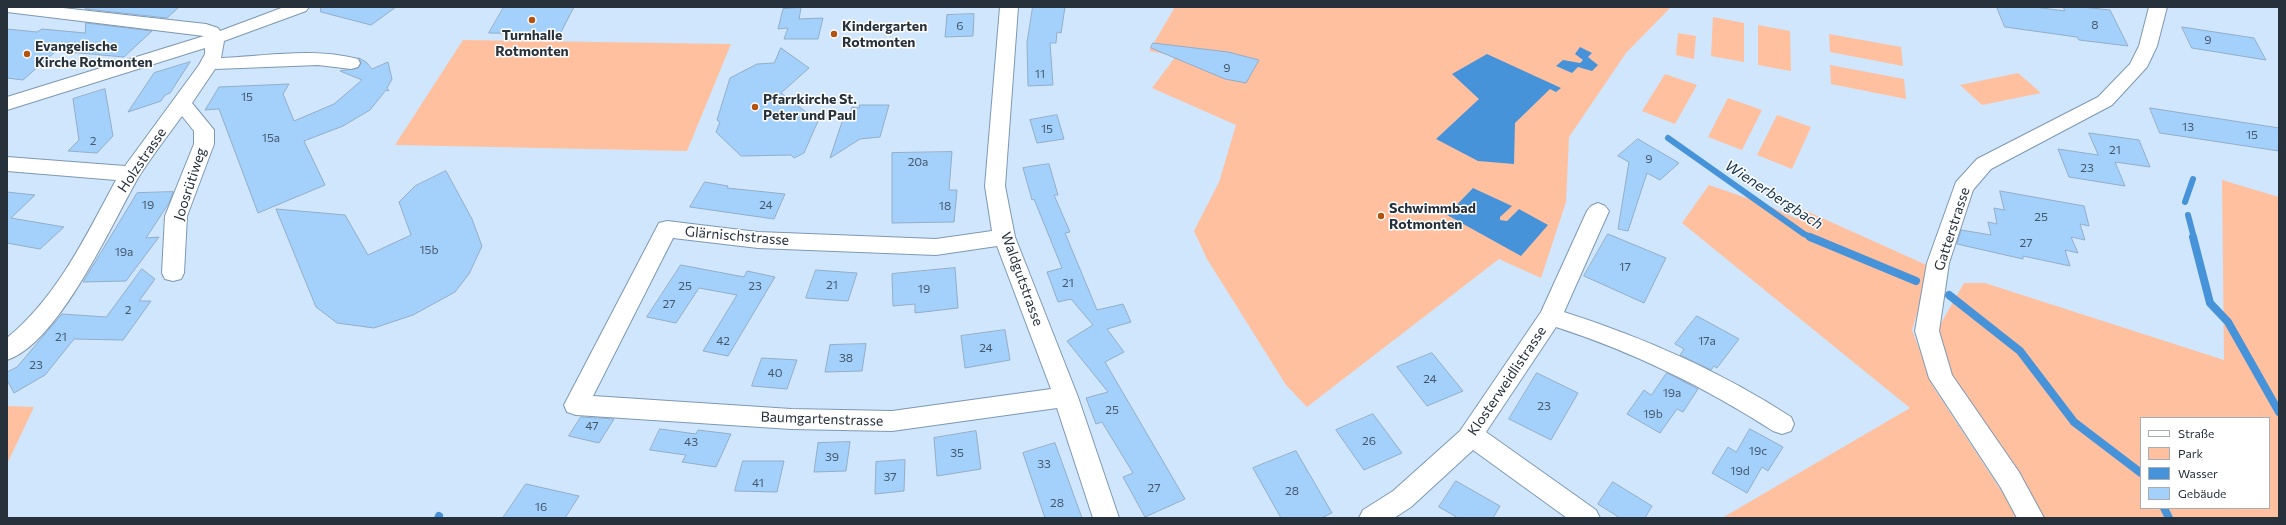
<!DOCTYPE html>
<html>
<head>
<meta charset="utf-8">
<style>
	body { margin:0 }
	#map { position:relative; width:2286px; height:525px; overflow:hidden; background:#cfe6fc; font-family:Commissioner,sans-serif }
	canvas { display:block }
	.frame { position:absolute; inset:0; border:8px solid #26313c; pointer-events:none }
	.legend { position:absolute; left:2140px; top:417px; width:130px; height:92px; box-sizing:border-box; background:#fff; border:1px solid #a8adb1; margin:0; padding:5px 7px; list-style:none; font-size:12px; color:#26313c }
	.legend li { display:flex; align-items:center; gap:8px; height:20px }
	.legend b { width:20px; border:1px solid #a8adb1 }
</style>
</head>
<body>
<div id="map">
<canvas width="2286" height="525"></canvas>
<div class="frame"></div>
<ul class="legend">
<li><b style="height:5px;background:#fff"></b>Straße</li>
<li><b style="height:11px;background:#ffc0a0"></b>Park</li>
<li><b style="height:11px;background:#4693d9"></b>Wasser</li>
<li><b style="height:11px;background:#a4d1fc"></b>Gebäude</li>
</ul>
</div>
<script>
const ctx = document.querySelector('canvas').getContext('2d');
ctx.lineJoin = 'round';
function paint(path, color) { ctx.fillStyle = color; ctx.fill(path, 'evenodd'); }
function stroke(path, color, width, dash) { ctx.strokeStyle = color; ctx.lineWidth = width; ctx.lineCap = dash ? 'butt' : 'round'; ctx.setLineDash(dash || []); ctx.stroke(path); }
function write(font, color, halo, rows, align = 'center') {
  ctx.font = font + ' Commissioner,sans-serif'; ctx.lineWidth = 3; ctx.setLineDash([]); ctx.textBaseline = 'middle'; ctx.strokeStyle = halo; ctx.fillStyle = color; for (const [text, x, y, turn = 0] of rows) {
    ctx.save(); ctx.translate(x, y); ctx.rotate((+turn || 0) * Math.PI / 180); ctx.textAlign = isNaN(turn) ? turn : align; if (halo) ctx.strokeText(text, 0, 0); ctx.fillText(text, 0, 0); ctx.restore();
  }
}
paint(new Path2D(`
	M1175,7H1671L1626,53L1569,137L1566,202L1541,278L1499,259L1307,407L1286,385L1207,259L1194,231L1219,182L1236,125L1152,88L1176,56L1149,51Z
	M1713,17L1744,23V62L1711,56Z
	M1758,25L1790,31L1791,71L1758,65Z
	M1678,33L1696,36L1694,59L1676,55Z
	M1829,34L1901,47L1903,66L1830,52Z
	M463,40L731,44L687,151L395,145Z
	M1830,65L1904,79L1906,99L1831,84Z
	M2018,73L2041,93L1982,105L1960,85Z
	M1665,74L1697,85L1675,124L1642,111Z
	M1728,98L1762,110L1742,150L1708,137Z
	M1777,115L1811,127L1792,169L1757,155Z
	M2222,180L2279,197V518H2039L1951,378L1937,330L1964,283H1985L2224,360ZM2141,418H2269V508H2141Z
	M1709,185L1767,205L1797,219L1802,209L1931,267L1912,330L1934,388L2019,518H1722L1910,408L1682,223Z
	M7,406L34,407L7,464Z`), '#ffc0a0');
paint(new Path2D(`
	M1580,47L1592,53L1588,57L1598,65L1592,71L1578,67L1572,73L1556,66L1563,60L1580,63L1583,60L1575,54Z
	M1487,54L1561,88L1556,92L1550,89L1515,123L1514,164L1478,161L1436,139L1479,99L1452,74Z
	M1473,188L1512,206L1500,217V220L1507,221L1519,209L1548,225L1521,256L1447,215Z`), '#4693d9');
stroke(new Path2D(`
	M1668,138L1804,234L1813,238
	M2185,202L2193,179
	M2188,215L2194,238`), '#4693d9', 6);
stroke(new Path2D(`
	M1810,237L1916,281
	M2193,237L2210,303L2228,322L2279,412
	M1949,295L2020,351L2074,422L2141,473
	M2164,508L2169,518
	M438,518L439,516`), '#4693d9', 8);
const building = new Path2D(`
	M86,7H179L167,18L86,9Z
	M321,7H396L371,25L321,12Z
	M504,7H574L560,34L489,33Z
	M1033,7H1065L1061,33L1057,32L1056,43H1050L1053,85L1028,86L1027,43Z
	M1997,7H2034L2065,11L2063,7H2082L2110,10L2128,46L2079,40L2077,37L2005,27Z
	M801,8L799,19L823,18L818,39H784L788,28L778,29L783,9Z
	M974,14L973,36L945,37L947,15Z
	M86,23L152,31L124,57L56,51L23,80L7,78V29L37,32L42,29L85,33Z
	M2182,27L2254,38L2266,60L2192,48Z
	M1153,43L1228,52L1259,60L1246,83L1225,79L1151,48Z
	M781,48L809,68L781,93L818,121L804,153L794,158L791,155L741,156L716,132L720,122L717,120L730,78L757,64L774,63Z
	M359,58L366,62L372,69L388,62L392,79L387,88L389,91L386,90L370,110L343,126L304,141L325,185L258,213L219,109L205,110L219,87L289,84L283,94L294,121L334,104L362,80L340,71L358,68L361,64Z
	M190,62L170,93L165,95L161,101L128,112L154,73Z
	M105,89L113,136L97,153L68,151L79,140L73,99Z
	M860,105H889L880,137L860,139L830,158L844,116H850L852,107L859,108Z
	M2150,108L2279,128V151L2160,133Z
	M1057,115L1064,139L1037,143L1030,120Z
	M2089,133L2139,140L2150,167L2115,162L2125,186L2069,177L2058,149L2098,155Z
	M1638,139L1679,163L1660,180L1647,173L1628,231L1618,229L1629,162L1618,156Z
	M952,152L949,190H957L954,222L892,223V153Z
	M1049,164L1058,195H1054L1070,232L1065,233L1097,310L1123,304L1131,322L1107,329L1124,352L1105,362L1185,499L1145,517L1123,477L1133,473L1102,422L1096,424L1086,398L1108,392L1067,341L1093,325L1071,299L1058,302L1047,272L1062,268L1034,199L1032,200L1023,168Z
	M446,171L472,219L482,246L469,274L455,292L413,315L374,328L337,323L316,307L276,209L345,215L368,255L411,235L399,202L415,186Z
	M705,182L728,186L727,188L785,194L774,219L690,207Z
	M2000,191L2084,206L2089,226L2080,224L2085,240L2071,237L2078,253L2065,250L2070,266L2023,256V259L1957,244L1961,230L1991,235L1988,222L1997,224L1994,208L2004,210Z
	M7,192L35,195L11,218L64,227L40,249L7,243Z
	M173,192L169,203L146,238L159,237L126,281L83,282L137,193Z
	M1608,234L1666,258L1644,303L1584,276Z
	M681,265L744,277L747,271L775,277L728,356L703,351L737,295L699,288L676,323L647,317Z
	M955,268L958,308L915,313V304L893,306L892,274Z
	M142,269L155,279L139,301H151L123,340L74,339L45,375L14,393L7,380V372L17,367L62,314L106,317Z
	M816,270L857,273L848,301L806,298Z
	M1697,316L1739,339L1717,368L1714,366L1711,370L1680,355L1684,349L1675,344Z
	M1005,330L1010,360L965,368L961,336Z
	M866,344L862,371L825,372L830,345Z
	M1432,353L1463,391L1427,406L1397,367Z
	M762,358L797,360L787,389L752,386Z
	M1537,373L1578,393L1551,440L1509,419Z
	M1667,373L1698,389L1683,412L1677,409L1660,433L1627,414L1644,390L1651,395Z
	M1373,414L1402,453L1364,470L1336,430Z
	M581,417L614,419L599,443L569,436Z
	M660,429L696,434L698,430L731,434L716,467L682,462L686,455L650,450Z
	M1750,429L1783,447L1768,471L1762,467L1747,493L1712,473L1728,447L1736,452Z
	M976,431L981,469L937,476L934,438Z
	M850,442L846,471L814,472L818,443Z
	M1055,443L1082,518H1045L1023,453Z
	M1296,451L1332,513L1321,518H1281L1253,468Z
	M905,460L904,491L875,494L876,462Z
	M743,461H784L777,492L735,491Z
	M1456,481L1500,506L1493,518H1458L1439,507Z
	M1613,482L1652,506L1645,518H1620L1598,504Z
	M526,484L579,496L565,518H503Z`);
paint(building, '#a4d1fc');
stroke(building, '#93adc8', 1);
const minor = new Path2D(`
	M7,7H54L206,24L218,28L220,31L284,7H309L306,11L224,41L221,58C266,56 314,47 358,59L360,63L358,67L351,69L318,65L215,69L192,103L214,130V144L187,216L184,273L181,279L173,281L165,279L162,273L165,216L194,144V131L182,116C167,137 151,157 138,178C111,225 59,343 7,360V338C57,297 86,236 116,180L7,171V157L125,166L199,65L205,54V48L7,110V97L204,36L7,12Z
	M1000,7H1018L1005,186L1015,237L1078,397L1119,518H1093L1057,408L892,431L791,429L576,415L567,412L564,405L659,223L667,221L758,232L936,239L992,231L985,186ZM673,238L758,248L936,255L997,246L1051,389L892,411L791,409L593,396Z
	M2149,7H2167L2157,46L2147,67L2112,105L1991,169L1973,190L1949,263L1939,331L1952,375L2019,472L2044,518H2017L2001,488L1929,378L1915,331L1927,263L1956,182L1977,159L2098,97L2130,64L2139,46Z
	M1598,203L1605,206L1609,211L1564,312C1645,338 1720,371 1791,417L1794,424L1791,431L1782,434L1773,431C1705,387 1633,352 1556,327L1486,432L1596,510L1600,518H1567L1473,450L1411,507L1394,518H1359L1363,510L1393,491L1460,431L1541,312L1587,211L1591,206Z`);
stroke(minor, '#7e98b2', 2);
paint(minor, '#fff');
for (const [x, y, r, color] of [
	[532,20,4,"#b3530e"],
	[834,34,4,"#b3530e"],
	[27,54,4,"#b3530e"],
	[755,107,4,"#b3530e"],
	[1381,216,4,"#b3530e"]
]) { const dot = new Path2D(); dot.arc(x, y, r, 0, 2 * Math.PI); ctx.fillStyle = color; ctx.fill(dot); stroke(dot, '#fff', 1.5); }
write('12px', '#46596c', null, [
	["8",2095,25],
	["6",960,26],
	["9",2208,40],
	["9",1227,68],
	["11",1040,74],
	["15",247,97],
	["13",2188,127],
	["15",1047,129],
	["15",2252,135],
	["15a",271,138],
	["2",93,141],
	["21",2115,150],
	["9",1649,159],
	["20a",918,162],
	["23",2087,168],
	["19",148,205],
	["24",766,205],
	["18",945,206],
	["25",2041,217],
	["27",2026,243],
	["15b",429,250],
	["19a",124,252],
	["17",1625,267],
	["21",1068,283],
	["21",832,285],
	["25",685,286],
	["23",755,286],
	["19",924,289],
	["27",669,304],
	["2",128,310],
	["21",61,337],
	["42",723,341],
	["17a",1707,341],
	["24",986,348],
	["38",846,358],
	["23",36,365],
	["40",775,373],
	["24",1430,379],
	["19a",1672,393],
	["23",1544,406],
	["25",1112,410],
	["19b",1653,414],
	["47",592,426],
	["26",1369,441],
	["43",691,442],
	["19c",1758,451],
	["35",957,453],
	["39",832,457],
	["33",1044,464],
	["19d",1740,471],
	["37",890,477],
	["41",758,483],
	["27",1154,488],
	["28",1292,491],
	["28",1057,503],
	["16",541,507]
]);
write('bold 14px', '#26313c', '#fff', [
	["Kindergarten",842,26],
	["Rotmonten",842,42],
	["Turnhalle",532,35,"center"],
	["Rotmonten",532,51,"center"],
	["Evangelische",35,46],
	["Kirche Rotmonten",35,62],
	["Pfarrkirche St.",763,99],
	["Peter und Paul",763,115],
	["Schwimmbad",1389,208],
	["Rotmonten",1389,224]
], 'left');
write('14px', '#26313c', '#fff', [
	["Holzstrasse",142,160,-56],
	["Joosrütiweg",190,184,-72],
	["Gatterstrasse",1952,229,-72],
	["Glärnischstrasse",737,236,5],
	["Waldgutstrasse",1022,279,70],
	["Klosterweidlistrasse",1507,381,-56],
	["Baumgartenstrasse",822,419,2]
]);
write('italic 15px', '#13334f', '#fff', [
	["Wienerbergbach",1774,195,33]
]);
</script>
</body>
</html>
